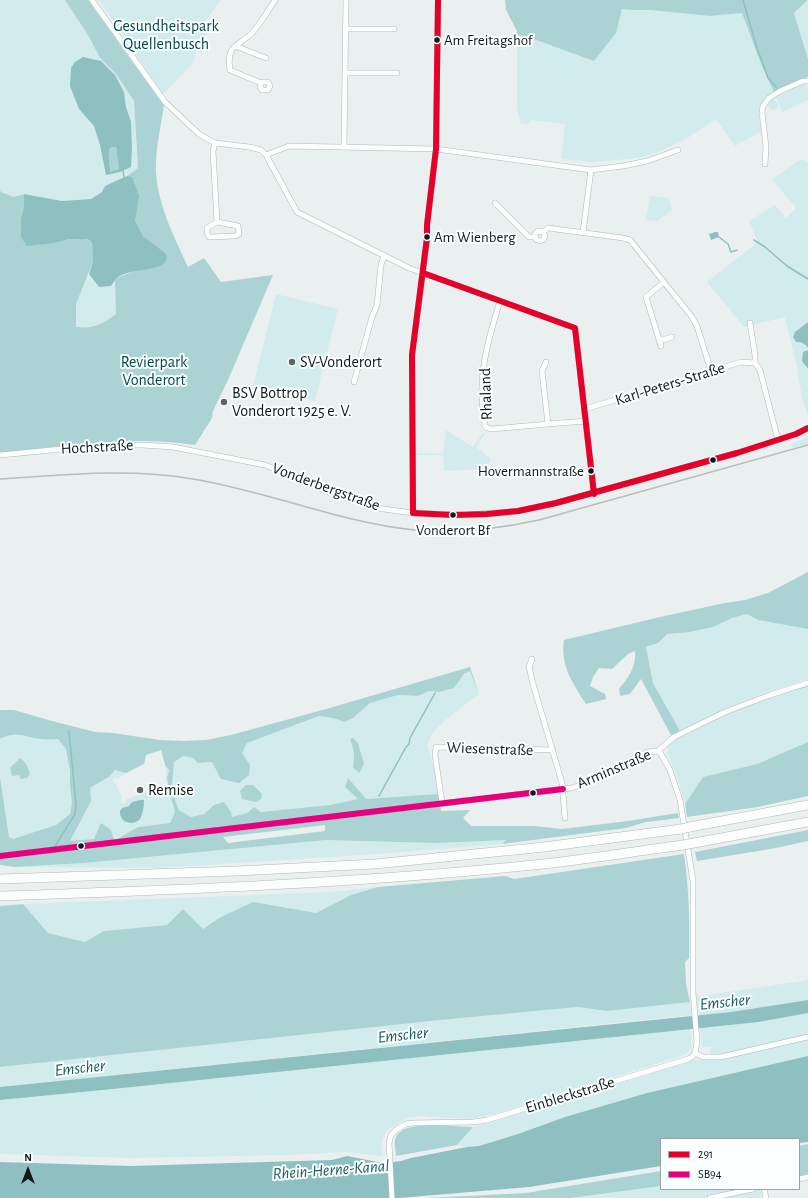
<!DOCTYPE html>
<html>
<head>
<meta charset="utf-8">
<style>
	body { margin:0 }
	#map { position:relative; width:808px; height:1198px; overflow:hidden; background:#eaf0f0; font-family:"Alegreya Sans",sans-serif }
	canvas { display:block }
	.legend { position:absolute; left:660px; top:1138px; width:140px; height:52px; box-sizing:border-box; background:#faffff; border:1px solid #9ea3a3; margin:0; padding:5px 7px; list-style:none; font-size:12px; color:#131818 }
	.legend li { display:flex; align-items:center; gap:8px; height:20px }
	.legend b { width:20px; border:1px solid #9ea3a3 }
	.north { position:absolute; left:8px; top:1150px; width:40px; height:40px; -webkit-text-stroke:3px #faffff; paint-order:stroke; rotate:0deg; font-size:11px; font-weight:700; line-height:16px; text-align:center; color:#131818 }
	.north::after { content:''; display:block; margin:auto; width:14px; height:18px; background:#131818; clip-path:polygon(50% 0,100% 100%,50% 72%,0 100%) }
</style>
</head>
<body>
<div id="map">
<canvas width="808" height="1198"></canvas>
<ul class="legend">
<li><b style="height:5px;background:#e4002b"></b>291</li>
<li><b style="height:5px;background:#e5007d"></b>SB94</li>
</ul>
<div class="north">N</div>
</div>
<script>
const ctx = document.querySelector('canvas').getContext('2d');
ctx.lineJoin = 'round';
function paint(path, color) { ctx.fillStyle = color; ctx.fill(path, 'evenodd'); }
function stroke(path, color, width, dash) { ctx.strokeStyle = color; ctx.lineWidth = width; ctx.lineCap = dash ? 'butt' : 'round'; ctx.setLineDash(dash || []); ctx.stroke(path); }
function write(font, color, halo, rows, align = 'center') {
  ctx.font = font + ' "Alegreya Sans",sans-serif'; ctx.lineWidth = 4; ctx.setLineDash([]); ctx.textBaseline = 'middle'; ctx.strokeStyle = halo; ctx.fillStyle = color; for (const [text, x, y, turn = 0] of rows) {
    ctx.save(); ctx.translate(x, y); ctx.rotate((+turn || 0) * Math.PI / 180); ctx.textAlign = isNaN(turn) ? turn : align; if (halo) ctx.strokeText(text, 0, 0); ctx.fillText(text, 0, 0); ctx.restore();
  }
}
paint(new Path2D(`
	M0,0H65L88,35L100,58L116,74L134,101L138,168L91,199L62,201L24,194L14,197L1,192L0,190Z
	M99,0H221L204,23L209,27L201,52L197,51L193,63L163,94Z
	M808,1V59L794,13Z
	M622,9L632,10H650L710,16L742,13L761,64L774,92C755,107 757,109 762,131L735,146L716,119L691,136L661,151L639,158L592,162L561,159L565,125L564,124L530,120L529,124H521L517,108V35L531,38L594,60L616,33Z
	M805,83L808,89V100L782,112L776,97Z
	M768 105a5 5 0 1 1 10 0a5 5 0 1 1-10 0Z
	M802,159L808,163V322L795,332L796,342C801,342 808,344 808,350L803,352L806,369H808V415L802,399L797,367L785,317L744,327L707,282L758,242L749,221L775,205L786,218L796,208L772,179Z
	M650,196L669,198L672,210L657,221L646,220Z
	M89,274L99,287L111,286L115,281L116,314C102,324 95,329 76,327V304Z
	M276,294L338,309L315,401L253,386Z
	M446,430L473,447L483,433L485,434L476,447L491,459L487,469L444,471L443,455H417V453L443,454Z
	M808,437V444L793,448L791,444Z
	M747,614L758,620L808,629V679L749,699L723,710L680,731L653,683L646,647L658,643L667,634L690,632L713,627L732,618Z
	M470,671L479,694L444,721L432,733L427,746L434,768L438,794L366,799L345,787L358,799L330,805L260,812L253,807L247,813L232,818L214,805L204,814L191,817L179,810L174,797L171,798L175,812L170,823L138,827L114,841L94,839L69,842L83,816L90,788L110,776L116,770L126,773L118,779L115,777L112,781L116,784L122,797L120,800L121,802L124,803L126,802V799L151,791L164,785L167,786L165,765L169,770L167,778L172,786L174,761L183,756L193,758L198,763L212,762L216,769L250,765L242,753L247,743L319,716L333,718L345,722L353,718L370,703L398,695L418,696L429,691L439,692ZM350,739L358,743L364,764L353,767C355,757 355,749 350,739Z
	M808,685V742L757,764L704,777L685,804L678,780L668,754V746C675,739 685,735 694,730C730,711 769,697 808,685Z
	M19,733L41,739H58L66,749L70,771V786L72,803L70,814L56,825L14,840L9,837L0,777V739L7,735Z
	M507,839L502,844L377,854L159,868L15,867L84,863L326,840L435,843Z
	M378,887L351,895L316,913L304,912L219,918L203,929L183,909L167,925L104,931L85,942L48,933L23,904L331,892Z
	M808,980V1000L731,1012L699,1015L696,997Z
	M690,1002L691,1015L0,1087V1067L440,1020L578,1007L607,1011Z
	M808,1013V1056L647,1093L565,1117L518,1134L479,1146L467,1147L457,1145L473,1127L598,1090L692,1061L710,1059L711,1047H702L700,1028L759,1022Z
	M690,1029L692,1047L685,1055L494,1114L471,1119L419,1116L407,1118L388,1130L384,1134L381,1143L383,1156L345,1152L288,1155L130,1158L0,1154V1100L113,1089Z
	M661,1186V1189H760L761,1198H570Z`), '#d2ebec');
paint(new Path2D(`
	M65,0H88L164,106C161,124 157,143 156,161C154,198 173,234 188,267L204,258L221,282L273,275L228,380L213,411L212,418L195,445C131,435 64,446 0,453V190L1,192L14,197L24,194V207L21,218L55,243C66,240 81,234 92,242L93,262L76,304V327C95,329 102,324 116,314L115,281L117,278C124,275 131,272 138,270C149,268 156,269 165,262L143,236L135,220L129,177L127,176L138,168L134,101L116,74L100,58L88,35Z
	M505,0H808L794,13L808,59V77L774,92L761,64L742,13L710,16L650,10H632L622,9L616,33L594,61L531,38L517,35V31L506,10Z
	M112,147H116L119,169L110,172L109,149Z
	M808,572V629L758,620L747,614L732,618L713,627L690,632L667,634L658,643L646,647L653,683L680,731L671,735L641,679L630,694L620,696L619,689C628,678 637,666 635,651L628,654L612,669L599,668L593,677L590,686L605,694L606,699L586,704C573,684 560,665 564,640L660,617L725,603L745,600L768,593Z
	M470,667L479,694L470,671L464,674L454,688L439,692L429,691L418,696L398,695L370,703L353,718L345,722L333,718L319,716L247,743L242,753L250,765L249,775L239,783L221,779L212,762L198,763L193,758L183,756L174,762L172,786L174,793H170L167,778L169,770L165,765L161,750L146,755L144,764L126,773L115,770L110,776L90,788L91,801L70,841L94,839L101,823L111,830L114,841L138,827L170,823L175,812L171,798L174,797L179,810L191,817L204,814L214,805L224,802L231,812L232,817L247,813L254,807L261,812L330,805L358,799L345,787L348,778L366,799L438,794L441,811L470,810L463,818L471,826H534L562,829L628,821L678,813L679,818L646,822L626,828L502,844L506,840L435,843L326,840L84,863L15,867L0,865V777L9,837L13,839L56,825L70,814L72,803L70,786V771L66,749L58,739C52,739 46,740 41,739C23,737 18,730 0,739V710H14L52,721L95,732L113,733L160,740L184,741L206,740L231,735L326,709ZM325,825V831L228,843L223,837Z
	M353,738L358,743L364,764L359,773L353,767C355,756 354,749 350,739Z
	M808,742V796L758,807L687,817L685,804L703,777L757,764Z
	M20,758C26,762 28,767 30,774L27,778L21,779L19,775L12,776L10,768Z
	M246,785H253L262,794L261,799L256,802L242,799L240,791Z
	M808,830V841L776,848L697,861L695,852Z
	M684,854C689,889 690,923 689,958L685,962L686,984L690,1002L607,1011L578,1007L440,1020L0,1067V906L23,904L48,933L85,942L104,931L167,925L183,909L203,929L219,918L253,902L316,913L351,895L378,887L506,876L514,879Z
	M428,1125L473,1127L457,1145L396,1156C396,1151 394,1145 395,1140C398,1127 416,1126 428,1125Z
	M808,1144V1175L799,1177V1146Z
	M661,1171V1186L570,1198H427L526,1193Z`), '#abd3d4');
paint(new Path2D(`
	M83,57L101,61L115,75L124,92L126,107L131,122L132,148L131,167L120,172L106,175L100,145L94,126L79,109L70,86L71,68L75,62ZM112,147H116L119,169L110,172L109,149Z
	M127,176L132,177L139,196L135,220L143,236L165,253L167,256C167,257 166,262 165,262C158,272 129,268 117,278C115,280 113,283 111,286L99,287L89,274L93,262L92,242L87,239H69L55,243L27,246L21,237V218L24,207V194L62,201L91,199L102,192L105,186Z
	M715,232H718L719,237L711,240L709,234Z
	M808,322V348C805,343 801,342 796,342L793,337L795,332Z
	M808,350V369L802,361L803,352Z
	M140,800H144C144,806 143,814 140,819C135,825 124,824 121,817C120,815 120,813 120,811L122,808L129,806L132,802Z
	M808,1000V1013L759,1022L113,1089L0,1100V1087L731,1012Z
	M808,1056V1142L799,1143V1139H661V1166L529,1187L399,1198H0V1162L130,1166L332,1160L347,1156L383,1163L401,1161L411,1158L467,1147L479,1146L518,1134L565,1117L647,1093Z`), '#8ec0c1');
stroke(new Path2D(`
	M743,0L756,45L768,78L777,88
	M123,171L124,177
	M719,237L728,244L731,252L737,250
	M754,240L765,247L787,266L808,279
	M379,796L406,747L409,744L410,738L435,693
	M54,848L75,814L76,805L69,731`), '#8ec0c1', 1.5);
const minor = new Path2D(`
	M92,0L165,102L199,134L215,143L249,147L261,150L266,155L289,146L436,149L591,170L623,166L647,161L678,150
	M345,29H394
	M235,46L266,58
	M345,73H397
	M261,83L260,87L262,90H268L270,86L268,82H263L261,83L230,70C226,44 238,47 252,33C261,23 268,11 275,0
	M215,143L213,151L217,222
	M344,147L346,0
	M266,155L297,212L409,268L575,328L594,494
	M765,164L766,147L762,112L763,106L769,98L780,91L803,81H808
	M495,203L529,237H535
	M217,222L238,226L239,234L235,236L209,237L207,233V228Z
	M543,232L545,236L543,240L540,241L537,240L535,237V234L538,231L543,232L548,228L623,238L630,240L692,317L697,326L711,371
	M583,232L591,170
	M500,301C487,343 476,381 485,426L487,428L492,429L548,424
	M750,323L755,355V363L760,370L778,440
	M659,341L672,337
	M661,346L646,297L664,282
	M546,362L542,371L548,424L586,421
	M354,382L372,317L377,305L381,265L384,256
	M585,409L741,362L755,363
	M0,455L52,450L113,445H142L173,447L265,465L333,494L376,508L413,513L466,515L518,511L556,503L737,453L796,434L808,428
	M413,513L412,355L427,238V225L436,149L438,0
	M532,659L529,667L533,684L562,783L565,818
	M442,803L435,755L436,747L553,750
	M0,856L572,788L583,784L647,752L658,751L674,737L725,712L770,695L808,683
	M695,1053L703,1057H721L808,1037
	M799,1179L808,1177
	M764,1189L766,1198
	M392,1198L389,1143L391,1135L397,1129L406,1124L413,1123L474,1122L487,1120L688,1059L692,1057L695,1053L697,1042L693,992V881L680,800L670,770L661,754L658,751
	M710,1198L753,1189`);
const motorway = new Path2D(`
	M690,827L808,805
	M694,843L808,822
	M0,879L237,871L375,864L544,847L681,829
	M0,896C181,890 363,883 543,864C590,859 636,851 683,845`);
stroke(minor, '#b3b7b7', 6);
stroke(motorway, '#b3b7b7', 10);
stroke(minor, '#fcfdfd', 5);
stroke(motorway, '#fcfdfd', 9);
stroke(new Path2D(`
	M0,479C64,475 129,468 193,479C267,491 338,522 414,530C456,534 498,529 539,520L808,445`), '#babbbb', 1.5);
const motorwayBridge = new Path2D(`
	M681,829L690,827
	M683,845L694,843`);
stroke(motorwayBridge, '#b3b7b7', 10, []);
stroke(motorwayBridge, '#fcfdfd', 9);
stroke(new Path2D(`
	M438,0L436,149L427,225V238L412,355L413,513L453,515L487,514L518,511L556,503L737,453L796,434L808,428
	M423,273L575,328L594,494`), '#e4002b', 6);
stroke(new Path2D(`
	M0,856L563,789`), '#e5007d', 6);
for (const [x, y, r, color] of [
	[437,40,3.5,"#131818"],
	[427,237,3.5,"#131818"],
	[292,362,4,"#5e6464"],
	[224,402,4,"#5e6464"],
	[713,460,3.5,"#131818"],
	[591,471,3.5,"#131818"],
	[453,515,3.5,"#131818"],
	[140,790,4,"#5e6464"],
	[533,793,3.5,"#131818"],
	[81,846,3.5,"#131818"]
]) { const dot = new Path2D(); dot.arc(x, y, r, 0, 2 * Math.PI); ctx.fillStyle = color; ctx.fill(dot); stroke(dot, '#faffff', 1.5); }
write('15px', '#131818', '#faffff', [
	["Am Freitagshof",444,40],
	["Am Wienberg",434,237],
	["Hovermannstraße",584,471,"right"],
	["Vonderort Bf",453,530,"center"]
], 'left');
write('16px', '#054749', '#faffff', [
	["Gesundheitspark",166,26],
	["Quellenbusch",166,44],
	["Revierpark",154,362],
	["Vonderort",154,380]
]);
write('16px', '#131818', '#faffff', [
	["SV-Vonderort",300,362],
	["BSV Bottrop",232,393],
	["Vonderort 1925 e. V.",232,411],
	["Remise",148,790]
], 'left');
write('16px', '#131818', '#faffff', [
	["Karl-Peters-Straße",670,384,-17],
	["Rhaland",486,394,-92],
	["Hochstraße",97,447,-3],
	["Vonderbergstraße",326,487,20],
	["Wiesenstraße",490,749,2],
	["Arminstraße",614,769,-23],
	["Einbleckstraße",570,1095,-17]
]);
write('italic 17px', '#1f5a5c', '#faffff', [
	["Emscher",725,1002,-6],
	["Emscher",403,1035,-6],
	["Emscher",80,1068,-6],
	["Rhein-Herne-Kanal",331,1170,-4]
]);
</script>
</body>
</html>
